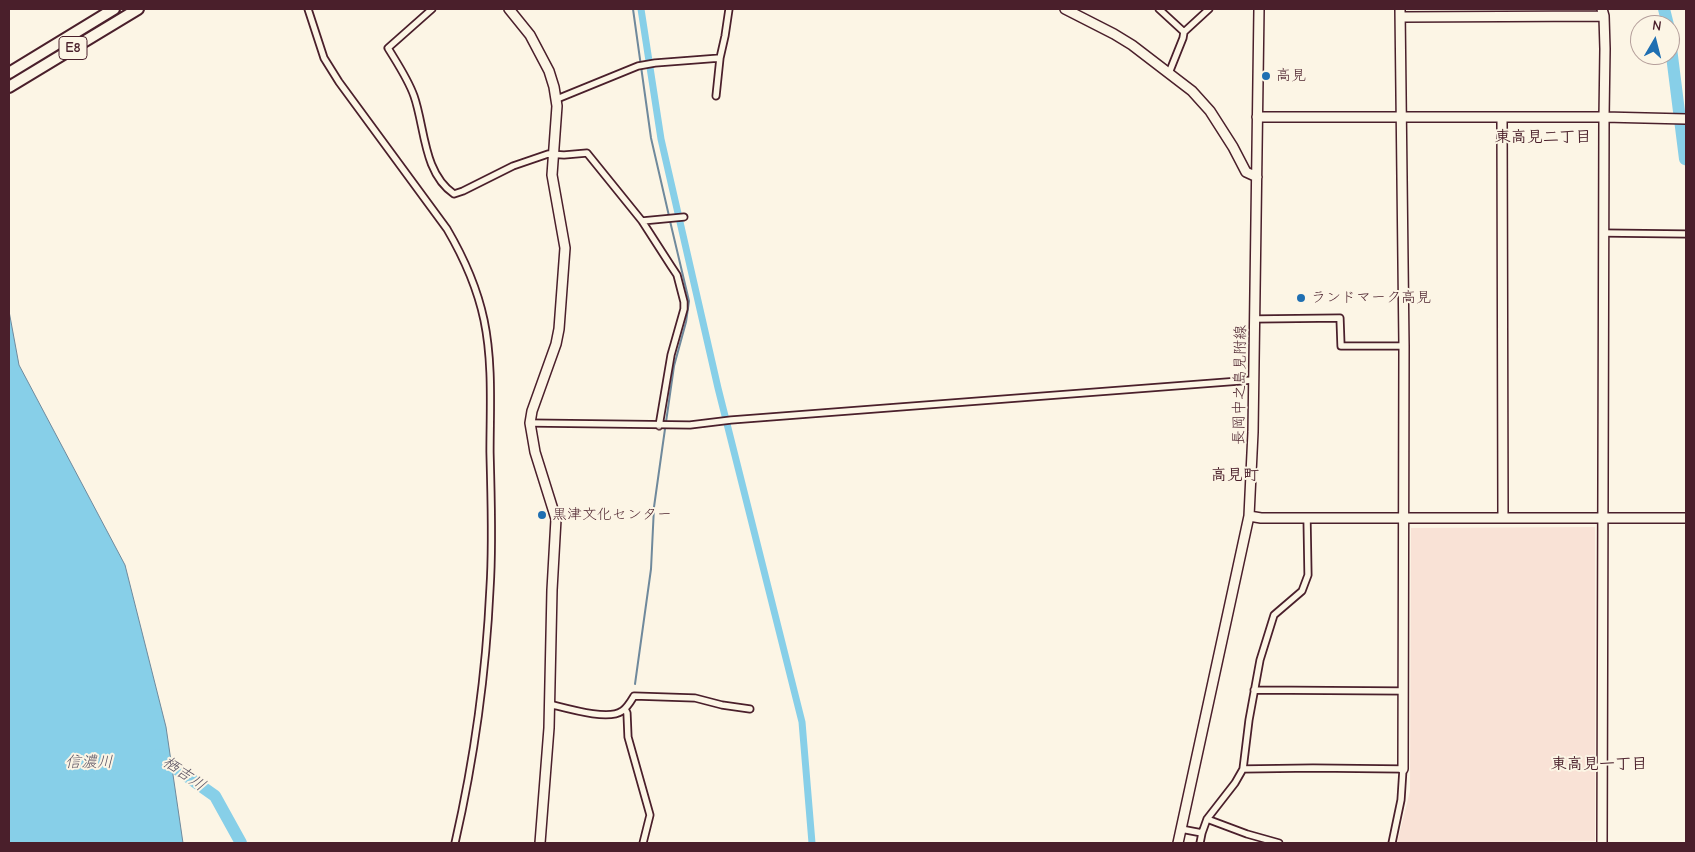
<!DOCTYPE html>
<html>
<head>
<meta charset="utf-8">
<style>
	body { margin:0 }
	#map { position:relative; width:1695px; height:852px; overflow:hidden; background:#fcf5e5; font-family:"Comic Neue",sans-serif }
	canvas { display:block }
	.frame { position:absolute; inset:0; border:10px solid #4a1f2b; pointer-events:none }
	.north { position:absolute; left:1630px; top:15px; width:50px; height:50px; box-sizing:border-box; background:#fcf5e5; border:1px solid #b59f9b; border-radius:50%; rotate:8deg; font-size:14px; font-weight:700; line-height:20px; text-align:center; color:#4a1f2b }
	.north::after { content:''; display:block; margin:auto; width:18px; height:22px; background:#1f6fb2; clip-path:polygon(50% 0,100% 100%,50% 72%,0 100%) }
</style>
</head>
<body>
<div id="map">
<canvas width="1695" height="852"></canvas>
<div class="frame"></div>
<div class="north">N</div>
</div>
<script>
const ctx = document.querySelector('canvas').getContext('2d');
ctx.lineJoin = 'round';
function paint(path, color) { ctx.fillStyle = color; ctx.fill(path, 'evenodd'); }
function stroke(path, color, width, dash) { ctx.strokeStyle = color; ctx.lineWidth = width; ctx.lineCap = dash ? 'butt' : 'round'; ctx.setLineDash(dash || []); ctx.stroke(path); }
function write(font, color, halo, rows, align = 'center') {
  ctx.font = font + ' "Comic Neue","Klee One",sans-serif'; ctx.lineWidth = 4; ctx.setLineDash([]); ctx.textBaseline = 'middle'; ctx.strokeStyle = halo; ctx.fillStyle = color; for (const [text, x, y, turn = 0] of rows) {
    ctx.save(); ctx.translate(x, y); ctx.rotate((+turn || 0) * Math.PI / 180); ctx.textAlign = isNaN(turn) ? turn : align; if (halo) ctx.strokeText(text, 0, 0); ctx.fillText(text, 0, 0); ctx.restore();
  }
}
paint(new Path2D(`
	M1595,527V841L1397,843L1410,791L1411,528Z`), '#f9e2d6');
const water = new Path2D(`
	M9,311L19,365L125,565L166,727L183,843H9Z`);
paint(water, '#87cfe8');
stroke(water, '#6f899c', 1);
stroke(new Path2D(`
	M633,9L651,138L669,216
	M1685,159L1686,166
	M635,684L651,569L654,507L663,443L674,366L686,322L689,301L670,221`), '#6f899c', 2);
stroke(new Path2D(`
	M641,9L661,139L718,388L802,722L812,843`), '#87cfe8', 7);
stroke(new Path2D(`
	M1664,9L1668,25
	M1670,40L1685,159
	M157,755L215,796L241,843`), '#87cfe8', 12);
const street = new Path2D(`
	M308,9L324,58L339,82L447,229C464,258 477,287 484,320C493,363 490,409 490,452C491,497 493,543 490,588C486,674 474,760 455,843
	M432,9L388,48C397,63 408,79 414,96C425,127 423,173 454,194L463,191L513,166L548,154L564,155L587,153L642,221L671,266L677,275L684,302V309L671,355L659,426
	M1159,9L1184,32
	M1169,73L1183,38L1184,32L1209,9
	M716,96L720,58
	M557,99L638,66L655,63L720,58L725,36L729,9
	M642,221L684,217
	M1603,233L1686,234
	M1255,319L1340,318L1341,346H1404
	M530,423L690,425L731,420L900,407L1253,380
	M1254,690L1403,691
	M549,704C566,708 608,721 622,711C627,708 631,701 634,696L695,698L722,705L750,709
	M625,709L627,713L628,737L650,815L643,843
	M1243,769L1313,768L1403,769L1401,800L1392,843
	M1207,819L1247,834L1279,843
	M1181,829L1202,833
	M1200,843L1202,833L1207,819L1235,783L1243,769L1249,720L1260,660L1274,615L1302,591L1308,575L1307,517`);
const secondary = new Path2D(`
	M509,9L530,35L549,71L554,87L557,106L552,175L565,248L559,329L556,344L532,411L530,423L535,452L556,519L552,590L549,728L540,843
	M1065,9L1114,34L1132,45L1192,91L1210,111L1233,147L1246,172L1257,177
	M1400,9L1404,346L1403,769
	M1401,17L1604,16
	M1257,117H1604L1686,119
	M1502,117L1503,517
	M1249,516L1261,518H1686
	M1178,843L1249,516L1253,432L1259,9
	M1602,843L1604,117L1605,49L1604,16L1602,9`);
const highway = new Path2D(`
	M9,73L114,9
	M9,87L138,9`);
stroke(street, '#4a1f2b', 9);
stroke(secondary, '#4a1f2b', 12);
stroke(highway, '#4a1f2b', 14);
stroke(street, '#fcf5e5', 5.5);
stroke(secondary, '#fcf5e5', 9);
stroke(highway, '#fcf5e5', 10);
for (const [x, y, r, color] of [
	[1266,76,5,"#1f6fb2"],
	[1301,298,5,"#1f6fb2"],
	[542,515,5,"#1f6fb2"]
]) { const dot = new Path2D(); dot.arc(x, y, r, 0, 2 * Math.PI); ctx.fillStyle = color; ctx.fill(dot); stroke(dot, '#fcf5e5', 2); }
for (const [x, y, w] of [
	[73,48,28]
]) { const box = new Path2D(); box.roundRect(x - w / 2, y - 11.5, w, 23, 4); ctx.fillStyle = '#fcf5e5'; ctx.fill(box); stroke(box, '#4a1f2b', 1); }
write('bold 14px', '#4a1f2b', null, [
	["E8",73,48]
]);
write('15px', '#4a1f2b', '#fcf5e5', [
	["高見",1276,76],
	["ランドマーク高見",1311,298],
	["黒津文化センター",552,515]
], 'left');
write('15px', '#4a1f2b', '#fcf5e5', [
	["長岡中之島見附線",1240,385,-89]
]);
write('bold 16px', '#4a1f2b', '#fcf5e5', [
	["東高見二丁目",1543,137],
	["高見町",1235,475],
	["東高見一丁目",1599,764]
]);
write('italic 16px', '#5c5464', '#fcf5e5', [
	["信濃川",89,762],
	["栖吉川",184,774,35]
]);
</script>
</body>
</html>
